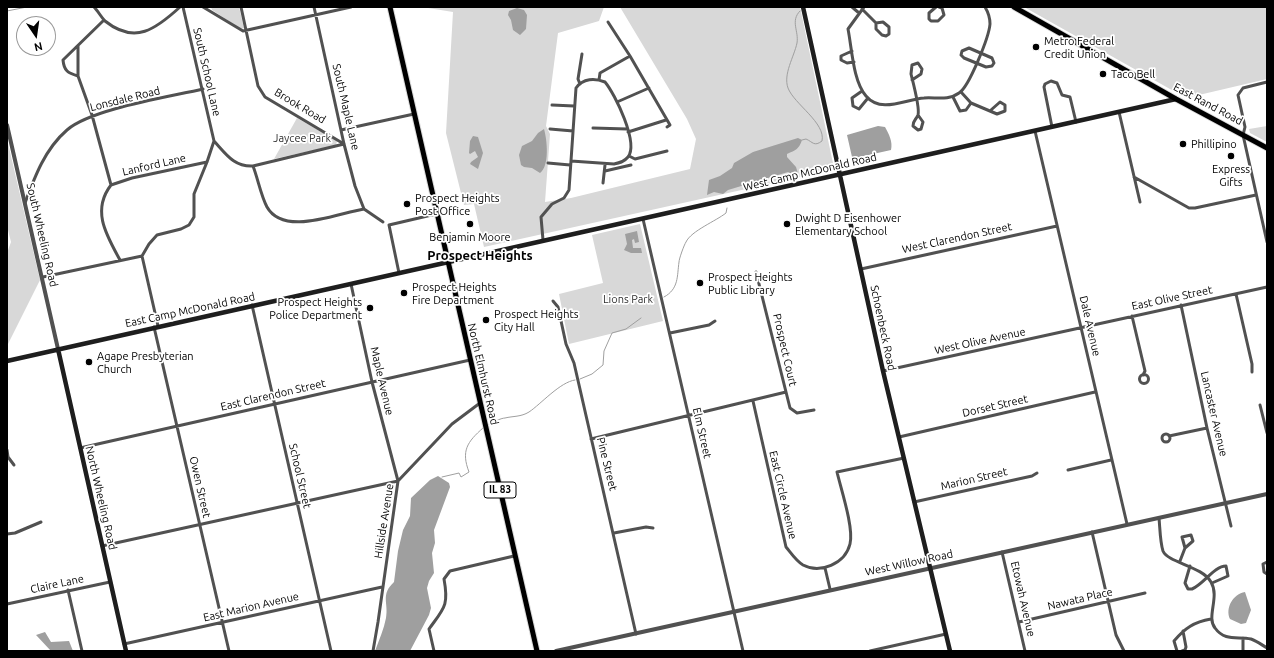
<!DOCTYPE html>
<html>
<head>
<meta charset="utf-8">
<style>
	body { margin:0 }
	#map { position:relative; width:1274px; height:658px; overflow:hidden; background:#fff; font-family:Ubuntu,sans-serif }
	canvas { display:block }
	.frame { position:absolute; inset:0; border:8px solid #000; pointer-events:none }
	.north { position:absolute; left:16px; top:16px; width:40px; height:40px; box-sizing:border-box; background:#fff; border:1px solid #999; border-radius:50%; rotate:167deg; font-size:11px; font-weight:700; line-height:16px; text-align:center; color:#000 }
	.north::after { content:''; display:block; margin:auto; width:14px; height:18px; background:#000; clip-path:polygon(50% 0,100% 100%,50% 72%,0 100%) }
</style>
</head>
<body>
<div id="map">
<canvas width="1274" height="658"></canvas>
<div class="frame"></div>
<div class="north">N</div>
</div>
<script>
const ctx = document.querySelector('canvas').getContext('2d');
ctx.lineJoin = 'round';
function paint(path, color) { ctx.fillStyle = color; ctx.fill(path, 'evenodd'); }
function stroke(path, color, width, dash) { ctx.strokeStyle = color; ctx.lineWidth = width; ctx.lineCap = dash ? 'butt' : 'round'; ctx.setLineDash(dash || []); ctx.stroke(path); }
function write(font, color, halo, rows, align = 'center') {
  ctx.font = font + ' Ubuntu,sans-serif'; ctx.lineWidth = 3.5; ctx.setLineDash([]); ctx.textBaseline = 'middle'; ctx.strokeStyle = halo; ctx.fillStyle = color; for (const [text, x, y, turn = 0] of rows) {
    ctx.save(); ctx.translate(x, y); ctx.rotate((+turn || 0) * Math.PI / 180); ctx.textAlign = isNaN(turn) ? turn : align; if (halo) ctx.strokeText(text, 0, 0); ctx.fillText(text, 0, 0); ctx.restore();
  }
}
paint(new Path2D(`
	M211,7H239L244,28L241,29L212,10Z
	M422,7H604L599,21L558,33L546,126L550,134L545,202L571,198L690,169L696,139L687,119L620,7H800L834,168L832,170L484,247L474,204L464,205L446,133L453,12Z
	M1024,7H1267V79L1186,98Z
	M297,118L337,141L336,145L274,159Z
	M1267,126V142L1250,133L1249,129Z
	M7,139L40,280L7,346V253L11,242L7,226Z
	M640,224L663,321L569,344L559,294L603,283L592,235Z`), '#d8d8d8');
paint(new Path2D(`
	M517,8L524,10L527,15L526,29L520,35L513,30L511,20L508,15L509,11Z
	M878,126L885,127C889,134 893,142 891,150L855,158L852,157L847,135Z
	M544,129C547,139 550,166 540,173L532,168L524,167L521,165L519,155L522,146L532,141L538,133Z
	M473,136L478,137L483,153L478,169L470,164L471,162L478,157L475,151L470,154L469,153L470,141Z
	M798,138L802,140C799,149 796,150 787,154V157L796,167L799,177L788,172L728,190L723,194L714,192L707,195L709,180L720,176L732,168L734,163L753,152Z
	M637,231L639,242L635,243L634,239L632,240L633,248H641L642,253H631L624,250L627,244L625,234Z
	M438,476L449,483L450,487L434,530L435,543L432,553L434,573L429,581L427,588L431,608L429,615L410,651H375C379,640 384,629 386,618C389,603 380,595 394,582L398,551L403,530L410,516L411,498L430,480Z
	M1245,592L1251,610L1246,623L1241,624L1230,619C1225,608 1233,594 1245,592Z
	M45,632L51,642L69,641L73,651H51L36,635Z`), '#9f9f9f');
stroke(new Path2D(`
	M7,11L27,7
	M800,11C790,21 799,31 797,43C794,57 783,74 788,88C794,104 826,123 822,141C814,147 813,142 806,139L802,140
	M664,297C679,289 677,276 679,262C679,259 684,245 686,242C691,231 716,221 726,213L727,208
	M580,379L592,374L603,365L604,351L612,333L626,329L641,318
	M488,425C491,423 501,418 505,418C513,416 521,417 529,412C541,404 560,382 575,380
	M442,477L459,473L461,477L469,472C461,451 467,442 483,428`), '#9f9f9f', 1);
const primary = new Path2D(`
	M390,7L537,651
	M1014,7L1176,99L1267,148`);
stroke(primary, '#dbdbdb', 7);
stroke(new Path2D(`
	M94,7C98,11 101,17 105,21C135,45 156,29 180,7
	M203,7L243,31L351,7
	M241,7L258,86L265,97L344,144
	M314,7L344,144L355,186L364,209
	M852,7L859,13
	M864,7L848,29C852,49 853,81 866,96C881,114 906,99 924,98C936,97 948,101 959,93C969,87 989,37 990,24C990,18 988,12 985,7
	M936,7L929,13V19L931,21H938L944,15L942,8L939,7
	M862,9L876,23L883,22L889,27V34L886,36L882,35L876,29V23
	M608,22L630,56L670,125L667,127
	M78,46V76L92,115L111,185
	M969,48L992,58L994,63L992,66L986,67L964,58L961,55L962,51Z
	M852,51L841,56V60L847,63L854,62
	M78,76C68,73 64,71 63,60L104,20
	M599,80L600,73L630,56
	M912,80L921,74L922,69L918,63L912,65L911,74C913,82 920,108 918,115C916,120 913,120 913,126L918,130L921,129L923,122L918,115
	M1267,82L1243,88L1238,95L1245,127L1243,135L1267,242
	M580,84L578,79L582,54
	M862,91L852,98L853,106L859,109L868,98
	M961,92L971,103L997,114L1005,111V105L1000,102L991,110
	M953,97L960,111L966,110L971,103
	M617,102L649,88
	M552,105L574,106
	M1119,112L1140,202
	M1052,127L1044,87L1045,84L1051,81L1057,83L1062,95L1070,97L1076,122
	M593,128L627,129
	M550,129L573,131
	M341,130L414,114
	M1035,131L1127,524
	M628,132L666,120
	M214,141C226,154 234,167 253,166C258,179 261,196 267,207C284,237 338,213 364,209L383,222
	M629,156L635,159L667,151
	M548,163L570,165
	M253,166L344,144
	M605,171L631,165
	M1134,177L1189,208H1195L1256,195
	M603,183L605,165
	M25,203C35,176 45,149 67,130C91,109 169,97 203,89
	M643,219L743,651
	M543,240L541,217L552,204L564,198L569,190L576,88C583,78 595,78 605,82C615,94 639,143 628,157C624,162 619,163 614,164L571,161
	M142,256L158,326
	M120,260C107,236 91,211 111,185L132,178L207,162
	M861,269L1057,226
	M756,272L790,408L797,413L814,410
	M399,273L389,225L436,214
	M43,277L142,256L149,244L157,235L181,229L189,225L194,217V194L207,162L214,141L183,7
	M1236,294L1252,364V372
	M553,301L558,307L566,344L574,363L636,634
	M252,305L331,651
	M1181,305L1207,428L1231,526
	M1132,316L1145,371L1143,375
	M154,327L229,651
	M670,333L709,325L715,321
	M883,371L1267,287
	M1139.5 379a4.5 4.5 0 1 1 9 0a4.5 4.5 0 1 1-9 0Z
	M753,401L786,547C791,553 796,561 803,565C820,574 845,564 850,544C854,528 841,489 837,472L904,458
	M1260,405L1267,433
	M1162 438a4 4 0 1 1 8 0a4 4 0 1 1-8 0Z
	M1169,436L1207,428
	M899,437L1095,392
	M591,439L786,392
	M80,448L470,360
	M7,450L8,457L14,465
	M1068,470L1111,460
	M914,502L1032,476L1037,473
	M1159,518C1160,528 1160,542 1163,551C1168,563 1202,566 1211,582C1220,597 1206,617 1215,628C1225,642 1238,636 1251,639C1257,641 1262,645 1267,648
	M1092,532L1116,635L1124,651
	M614,533L646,527L653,528
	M7,534L15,533L41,522
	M102,546L398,481L372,382L351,284
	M1002,552L1025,651
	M1180,561L1185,548L1193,541L1191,535L1182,537L1185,548
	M1267,562L1263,564L1264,572L1267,574
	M1190,566L1185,583L1188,589H1192C1204,584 1214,566 1226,566L1228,576L1212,583
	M825,568L830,589
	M68,590L82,651
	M7,604L110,582
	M1019,622L1145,593
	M1243,638V651
	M124,644L382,587
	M373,651L378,622L398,481L452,424L480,403
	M434,651L429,629C444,608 449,606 444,579L450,571L514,556
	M870,651L946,634
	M1177,651L1174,641C1185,628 1194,622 1211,619
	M1182,651L1185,650L1186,647L1183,631`), '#515151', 3);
stroke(new Path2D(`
	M7,125L58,349
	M556,651L1267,494`), '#515151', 4);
stroke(new Path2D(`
	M803,7L883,371L950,651
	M58,349L126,651
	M7,361L1176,99`), '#1e1e1e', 4.5);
stroke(primary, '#000', 5);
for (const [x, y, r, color] of [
	[1036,47,4,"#000"],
	[1103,74,4,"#000"],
	[1183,144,4,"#000"],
	[1231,156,4,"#000"],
	[407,204,4,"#000"],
	[470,224,4,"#000"],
	[787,224,4,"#000"],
	[700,283,4,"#000"],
	[404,293,4,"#000"],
	[370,308,4,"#000"],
	[486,320,4,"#000"],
	[89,362,4,"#000"]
]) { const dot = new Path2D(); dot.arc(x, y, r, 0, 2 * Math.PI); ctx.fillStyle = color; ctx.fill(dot); stroke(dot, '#fff', 1.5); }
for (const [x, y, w] of [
	[500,490,32]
]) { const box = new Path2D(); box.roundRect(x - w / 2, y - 8, w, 16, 3); ctx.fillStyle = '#fff'; ctx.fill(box); stroke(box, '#000', 1); }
write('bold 10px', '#000', null, [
	["IL 83",500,490]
]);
write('11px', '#000', '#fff', [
	["Metro Federal",1044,41],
	["Credit Union",1044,54],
	["Taco Bell",1111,74],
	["Phillipino",1191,144],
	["Express",1231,169,"center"],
	["Gifts",1231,182,"center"],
	["Prospect Heights",415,198],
	["Post Office",415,211],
	["Dwight D Eisenhower",795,218],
	["Elementary School",795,231],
	["Benjamin Moore",470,237,"center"],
	["Prospect Heights",708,277],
	["Public Library",708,290],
	["Prospect Heights",412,287],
	["Fire Department",412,300],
	["Prospect Heights",362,302,"right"],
	["Police Department",362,315,"right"],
	["Prospect Heights",494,314],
	["City Hall",494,327],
	["Agape Presbyterian",97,356],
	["Church",97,369]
], 'left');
write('11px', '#000', '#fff', [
	["South School Lane",207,72,77],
	["Lonsdale Road",125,99,-14],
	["East Rand Road",1208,104,28],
	["Brook Road",300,106,31],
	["South Maple Lane",346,107,77],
	["Lanford Lane",154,165,-13],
	["West Camp McDonald Road",810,172,-13],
	["South Wheeling Road",42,235,77],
	["West Clarendon Street",957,238,-12],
	["East Olive Street",1172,298,-12],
	["East Camp McDonald Road",190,310,-12],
	["Dale Avenue",1090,326,77],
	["Schoenbeck Road",883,328,78],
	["West Olive Avenue",980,341,-12],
	["Prospect Court",785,350,77],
	["North Elmhurst Road",483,374,77],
	["Maple Avenue",382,381,77],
	["East Clarendon Street",273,395,-13],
	["Dorset Street",995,406,-13],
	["Lancaster Avenue",1214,414,77],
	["Elm Street",702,433,77],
	["Pine Street",607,464,76],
	["School Street",300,476,77],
	["Marion Street",974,479,-13],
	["Owen Street",200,487,77],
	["East Circle Avenue",783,495,77],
	["North Wheeling Road",101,498,77],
	["Hillside Avenue",384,521,-81],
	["West Willow Road",909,563,-12],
	["Claire Lane",57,584,-12],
	["Etowah Avenue",1023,599,77],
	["Nawata Place",1080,599,-13],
	["East Marion Avenue",251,607,-13]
]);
write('11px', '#2f2f2f', '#fff', [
	["Jaycee Park",302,138],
	["Lions Park",628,299]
]);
write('bold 13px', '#000', '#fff', [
	["Prospect Heights",480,256]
]);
</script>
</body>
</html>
